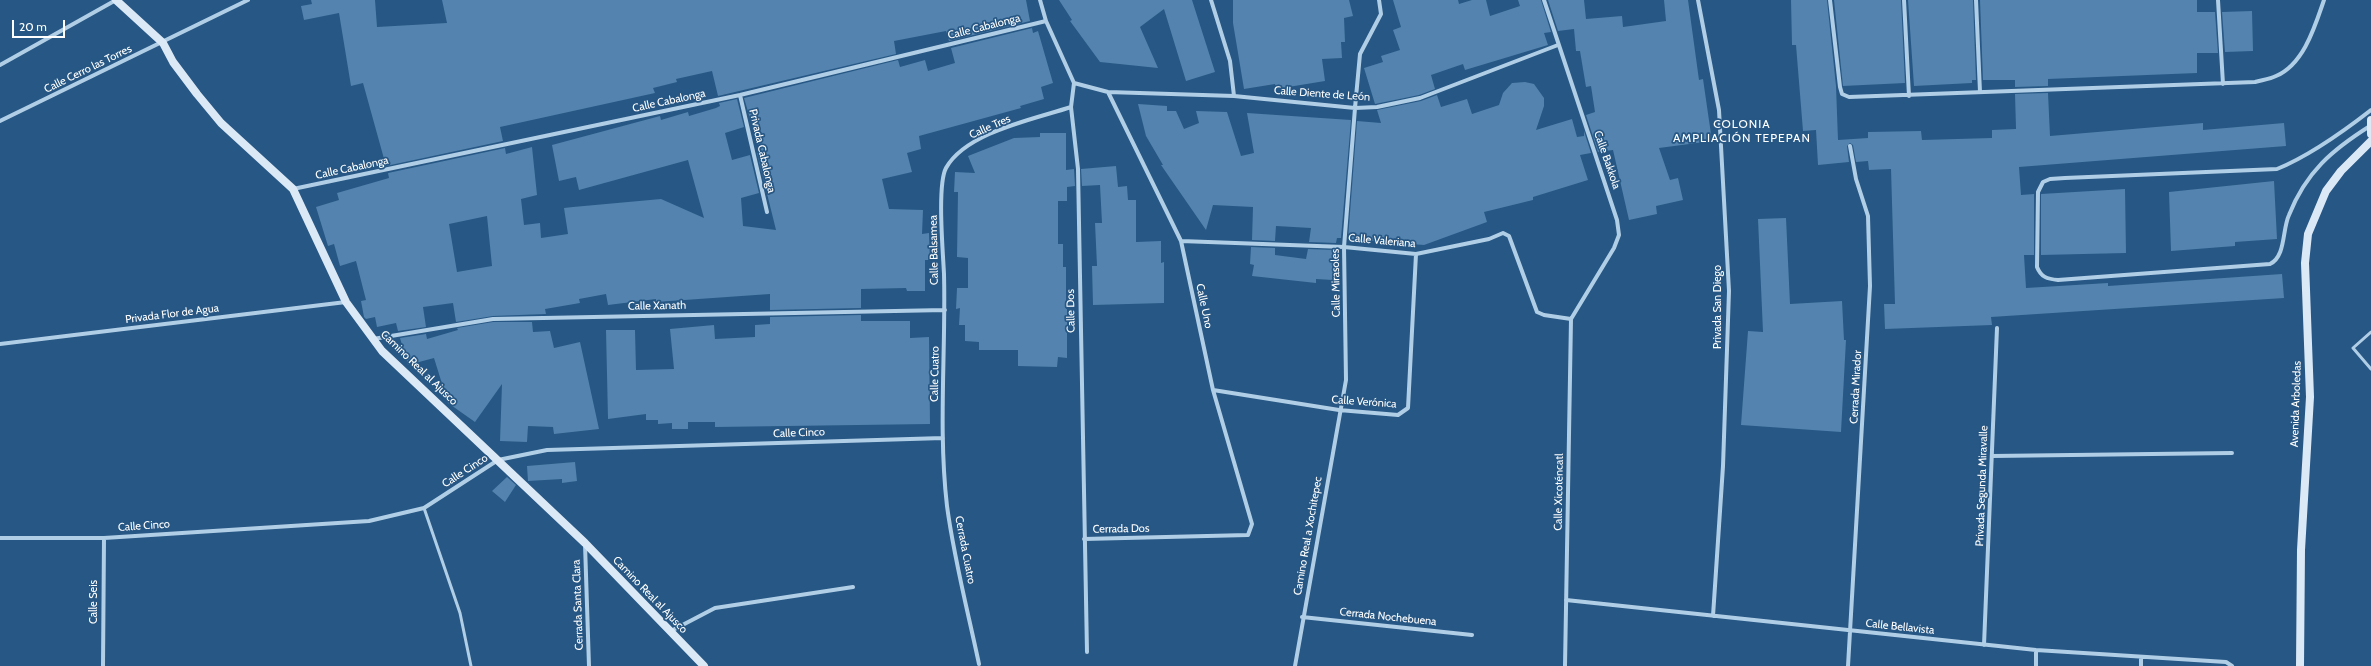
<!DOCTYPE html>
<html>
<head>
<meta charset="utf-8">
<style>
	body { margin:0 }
	#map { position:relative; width:2371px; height:666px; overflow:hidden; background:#275784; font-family:Cabin,sans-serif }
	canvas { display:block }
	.scale { position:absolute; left:12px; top:20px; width:53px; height:18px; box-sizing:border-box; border:2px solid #fff; border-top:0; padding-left:5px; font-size:12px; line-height:14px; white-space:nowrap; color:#fff; -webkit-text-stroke:3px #275784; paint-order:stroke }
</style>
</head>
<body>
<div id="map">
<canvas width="2371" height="666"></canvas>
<div class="scale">20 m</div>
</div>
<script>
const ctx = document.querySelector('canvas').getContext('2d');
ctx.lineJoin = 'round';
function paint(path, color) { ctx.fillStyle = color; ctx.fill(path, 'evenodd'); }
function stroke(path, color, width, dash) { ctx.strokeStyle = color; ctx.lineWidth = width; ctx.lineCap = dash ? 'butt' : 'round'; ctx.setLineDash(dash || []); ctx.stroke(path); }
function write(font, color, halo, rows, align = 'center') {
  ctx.font = font + ' Cabin,sans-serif'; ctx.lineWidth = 3.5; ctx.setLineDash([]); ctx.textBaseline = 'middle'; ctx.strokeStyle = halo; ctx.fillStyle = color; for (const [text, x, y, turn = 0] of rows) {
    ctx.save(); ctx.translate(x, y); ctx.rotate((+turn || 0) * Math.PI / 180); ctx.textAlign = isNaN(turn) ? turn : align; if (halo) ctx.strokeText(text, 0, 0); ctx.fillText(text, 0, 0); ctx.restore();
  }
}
paint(new Path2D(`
	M311,0H375L377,27L447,23L442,0H1026L1030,21L949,41L946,31L894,41L896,54L718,96L712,71L676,79L677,82L653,88L655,93L500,127L503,141L386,166L363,83L351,86L339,13L304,20L301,6L312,4Z
	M1059,0H1192L1215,72L1186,81L1164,9L1140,27L1158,68L1100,62L1070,21L1072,20Z
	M1233,0H1349L1353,16L1344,18L1345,42H1341L1342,58L1322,59L1325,81L1276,89L1275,84L1244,89L1233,23Z
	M1393,0H1458L1459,4L1472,0H1486L1490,16L1520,6L1518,0H1541L1551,32L1544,33L1548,45L1465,70L1463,64L1431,75L1435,89L1419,95L1375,104L1364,68L1383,62L1381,56L1400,50L1393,30L1401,27Z
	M1548,0H1584L1586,19L1622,16L1623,27L1666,21L1664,0H1688L1699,80L1703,79L1712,141L1659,148L1670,180L1678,178L1683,200L1656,206L1657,214L1629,220L1613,150L1598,152L1586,115L1595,112L1591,86L1586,87L1580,51H1576L1574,29L1558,31Z
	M1791,0H1827L1836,86L1838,140L1868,138V132L1921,131L1922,140L1992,138V130L2016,129L2015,94L2048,93L2050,136L2203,123V130L2284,123L2286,146L2019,167L2021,195L2034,194V255H2024L2026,288L2108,283V286L2282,274L2284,298L1991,317L1992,325L1885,329L1884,304H1895L1891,169L1869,170L1868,161L1856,162L1853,145L1850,143L1847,146L1849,162L1818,165L1816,130L1803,131L1796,45H1792Z
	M1834,0H1901L1905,83L1843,86Z
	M1908,0H1973L1976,80H1972V83L1914,86Z
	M1980,0H2197V12H2215L2218,53H2197V73L2048,79V86L2015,87V80H1983Z
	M2252,11L2253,51L2225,52L2222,12Z
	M1032,28L1033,33L1038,31L1053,83L1041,87L1044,99L1020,106L1021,108L919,136L921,149L907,153L912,172L882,179L889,209L923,210L922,234L929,233L930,260H925V291H907L906,288L861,289V308L770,310V294L656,302V299L608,305L606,294L579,299L580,303L545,309L546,314L493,316L456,322L453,303L423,307L426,327L398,331L396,323L377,327L375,317L366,319L364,317L361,301L366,300L356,261L340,266L334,244L328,246L316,207L339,200L337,193L389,178L388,173L505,148L506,154L532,147L537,195L521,199L524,225L540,223L541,238L568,234L564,208L573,207L661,199L704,218L688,160L579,190L576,177L559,181L552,145L660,116L661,120L688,112L689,116L716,108L720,106L719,103L737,99L744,127L725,133L732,160L750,155L759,193L741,198L743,226L776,230L757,153L760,152L744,98L898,60L900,67L925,60L928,71L955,63L951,48ZM487,216L492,266L457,272L449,224Z
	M1525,82L1534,84L1544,98V106L1536,130L1572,119L1577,137L1584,136V131L1591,153L1580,155L1588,180L1533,197V200L1484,212L1487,222L1424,245L1348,239L1357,121L1381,123L1377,110L1421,101L1437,95L1441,107L1467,99L1472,114L1499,105L1503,93L1512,83Z
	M1138,104L1167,106V111H1176L1184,129L1199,123L1196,111L1227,112L1241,156L1254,153L1247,113L1351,120L1341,238H1337L1336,243L1309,242L1311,228L1276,226L1275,241L1252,240L1253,207L1213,205L1206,230L1161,165H1163L1146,136Z
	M1040,133H1066V170L1074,169L1075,186L1067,187V201H1058V244H1063V267H1066V309H1067V358L1058,357L1057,367L1018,366V350H979V342L965,341V325H959L960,308L956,309L957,288H968V258L957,257L958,192H954L955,172L975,173L968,156L1014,138L1040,137Z
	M1116,166L1118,187L1127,186L1128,200H1136V242L1161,241V263L1164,262V303L1093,305L1092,266H1097L1095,223H1102L1100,185L1082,186L1081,169Z
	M2274,181L2277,239L2235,242V246L2171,251L2169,192Z
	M2125,189L2126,253L2041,255V194Z
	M1786,218L1790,304L1842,301L1844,340H1846L1841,432L1741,425L1748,331L1763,332L1758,219Z
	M1251,247L1275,248V255L1306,259L1308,249L1336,250L1333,280L1316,279V283L1252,276L1254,265L1250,264Z
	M861,315V321H910V338L929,337L930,424L715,427V422H688V429H672V423L658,424V420H646V414L608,419L606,330H635L636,370L674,369L670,329L714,325L715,339L755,337V325L770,324V317Z
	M493,322H532L533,332L550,331L554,348L580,342L599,429L554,434L553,427L528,426L527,442L500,441L502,384L475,422L448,403L434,358L408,365L400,338L426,334L427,339L458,330L457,328Z
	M575,462L577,481L562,483V479L528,481L527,466Z
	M507,477L516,485L505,502L492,491Z`), '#5383ae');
stroke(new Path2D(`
	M2371,332L2353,348L2371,369
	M424,508L460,613L471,666`), '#b1cee7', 3);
stroke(new Path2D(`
	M1040,0L1046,21L1074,83
	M1211,0L1230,61L1234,96
	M1544,0L1617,220L1619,235L1614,248L1571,319L1565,666
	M1698,0L1719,110L1729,291L1723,466L1713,616
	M1830,0L1840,87L1842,94L1849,97L2255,82C2262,80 2270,79 2276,76C2304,64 2315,26 2324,0
	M1904,0L1909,96
	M1976,0L1980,92
	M2218,0L2223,84
	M0,65L116,0
	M1074,83L1071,107L1078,169L1087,652
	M1074,83L1108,92L1234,96L1355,108L1377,107L1420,98L1558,45
	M740,95L767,212
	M0,121L248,0
	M2370,126C2332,150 2306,172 2289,215C2282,230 2286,256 2270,264L2058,280C2047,279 2041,277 2037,267L2038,192L2043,182L2050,179L2065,178L2277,169C2309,156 2344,131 2371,110
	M293,189L740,95L1046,21
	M1181,241L1344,247L1416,254L1489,239L1503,233L1509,236L1537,312L1544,315L1571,319
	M373,339L493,319L945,310
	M0,344L346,302
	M1213,390L1339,410L1398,415L1408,408L1416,254
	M1992,456L2232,453
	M0,538H104L369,521L424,508L498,460L547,450L943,438
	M1084,539L1248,535L1252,524L1213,390L1181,241L1108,92
	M585,544L589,666
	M1566,600L2036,650L2226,662L2232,666
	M1302,617L1472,635
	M671,631L715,608L853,587
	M1984,645L1997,328
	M979,664C968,612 954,559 947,506C938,429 946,351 944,274C943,252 937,185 946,168C966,132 1035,119 1071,107
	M103,666L104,538
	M1295,666L1346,380L1344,247L1355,108L1360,54L1381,14L1379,0
	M1848,666L1870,286L1868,216L1856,179L1850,146
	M2036,666V650
	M2141,666V659`), '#b1cee7', 4);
stroke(new Path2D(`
	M116,0L163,43L173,62L197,94L221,123L293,189L346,302L382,351L585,543L704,666
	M2371,120V134
	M2300,666L2301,550L2310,397L2305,263L2308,234L2326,191L2341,171L2371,141`), '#dbe9f7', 8);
write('11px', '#fff', '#275784', [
	["Calle Cabalonga",984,27,-14],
	["Calle Cerro las Torres",88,69,-26],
	["Calle Diente de León",1322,94,4],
	["Calle Cabalonga",669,101,-12],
	["Calle Tres",990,127,-24],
	["Privada Cabalonga",762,151,77],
	["Calle Bakkola",1607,160,71],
	["Calle Cabalonga",352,168,-12],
	["Calle Valeriana",1382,241,5],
	["Calle Balsamea",934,250,-91],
	["Calle Mirasoles",1336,283,-91],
	["Calle Xanath",657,306,-1],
	["Calle Uno",1204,306,78],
	["Privada San Diego",1718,307,-90],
	["Calle Dos",1071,311,-91],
	["Privada Flor de Agua",172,314,-7],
	["Camino Real al Ajusco",419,368,44],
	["Calle Cuatro",935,374,-89],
	["Cerrada Mirador",1856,387,-87],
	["Calle Verónica",1364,402,4],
	["Avenida Arboledas",2296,404,-88],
	["Calle Cinco",799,433,-2],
	["Calle Cinco",465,471,-33],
	["Privada Segunda Miravalle",1982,486,-88],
	["Calle Xicoténcatl",1559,492,-89],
	["Calle Cinco",144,526,-4],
	["Cerrada Dos",1121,529,-1],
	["Camino Real a Xochitepec",1308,536,-80],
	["Cerrada Cuatro",965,550,79],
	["Camino Real al Ajusco",650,595,46],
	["Calle Seis",94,602,-90],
	["Cerrada Santa Clara",578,605,-92],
	["Cerrada Nochebuena",1388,617,6],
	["Calle Bellavista",1900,627,6]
]);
ctx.letterSpacing = '1px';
write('12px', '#fff', '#275784', [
	["COLONIA",1742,124],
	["AMPLIACIÓN TEPEPAN",1742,138]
]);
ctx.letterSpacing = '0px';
</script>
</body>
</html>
